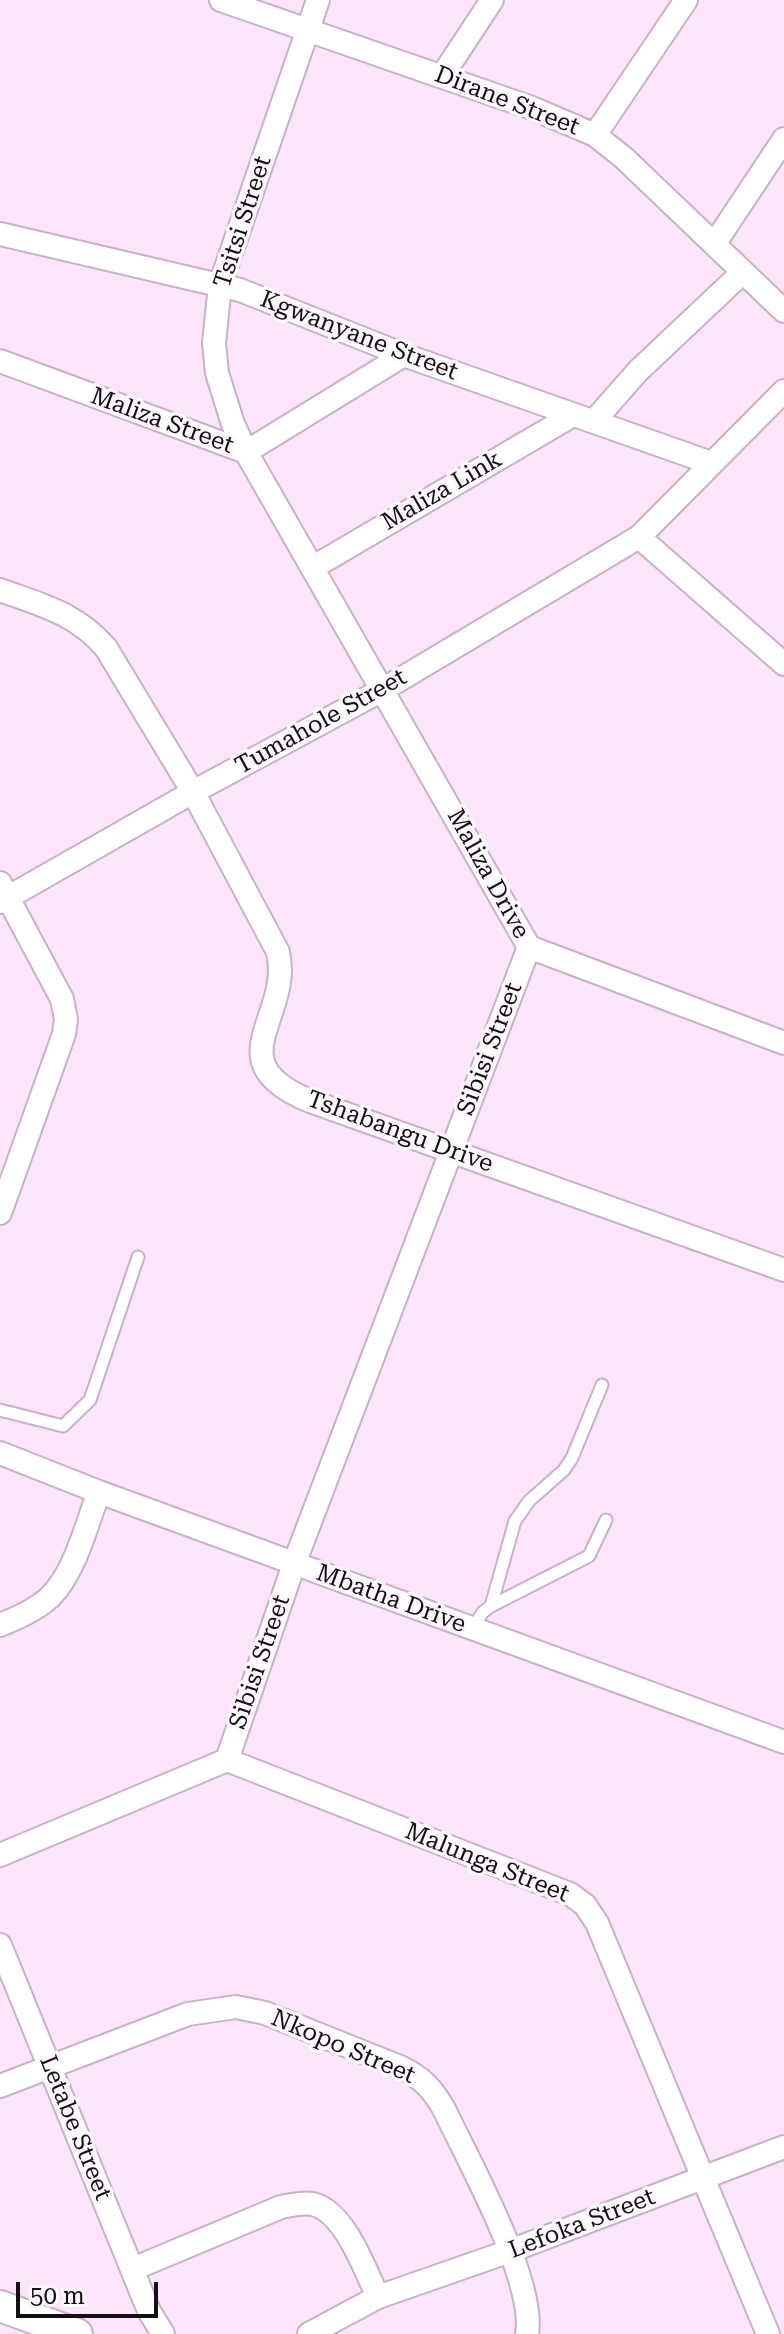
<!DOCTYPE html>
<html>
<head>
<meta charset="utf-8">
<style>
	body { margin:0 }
	#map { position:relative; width:784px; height:2334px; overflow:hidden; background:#fce4f9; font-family:"Roboto Serif",serif }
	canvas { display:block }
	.scale { position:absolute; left:16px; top:2282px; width:142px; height:36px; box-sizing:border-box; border:4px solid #150e15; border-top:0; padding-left:10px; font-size:24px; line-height:28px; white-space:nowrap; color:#150e15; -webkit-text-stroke:6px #fdf8fc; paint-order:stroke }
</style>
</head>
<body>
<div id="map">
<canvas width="784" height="2334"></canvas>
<div class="scale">50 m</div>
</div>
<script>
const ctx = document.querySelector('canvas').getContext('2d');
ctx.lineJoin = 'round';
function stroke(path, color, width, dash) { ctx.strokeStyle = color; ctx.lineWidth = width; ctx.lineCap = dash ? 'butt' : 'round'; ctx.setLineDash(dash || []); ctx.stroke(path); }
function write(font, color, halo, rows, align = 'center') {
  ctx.font = font + ' "Roboto Serif",serif'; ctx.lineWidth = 7; ctx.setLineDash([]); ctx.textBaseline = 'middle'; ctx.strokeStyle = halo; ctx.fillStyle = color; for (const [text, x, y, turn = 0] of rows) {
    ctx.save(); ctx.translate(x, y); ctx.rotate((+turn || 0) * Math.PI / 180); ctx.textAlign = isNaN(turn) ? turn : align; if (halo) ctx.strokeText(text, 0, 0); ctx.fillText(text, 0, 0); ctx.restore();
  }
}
const lane = new Path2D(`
	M0,1410L63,1426L90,1400L138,1257
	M491,1606L515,1521L529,1501L564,1470L572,1458L602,1385
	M472,1629L483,1612L491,1606L589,1556L606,1520`);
const street = new Path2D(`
	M221,0L532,108L595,135L624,158L784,311
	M318,0L220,285L214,343L217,373L233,424L246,452L529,947L784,1043
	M442,76L492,0
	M595,135L686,0
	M0,234L240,290L404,355L711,463
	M715,243L784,139
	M0,361L246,452
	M594,421L638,371L743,272
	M246,452L404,355
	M639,537L784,664
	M312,568L573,415
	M0,590C41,605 76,613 106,648L193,792L278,952C293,1017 214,1062 310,1101L784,1270
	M0,883L62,999L66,1019L64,1034L0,1213
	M0,902L193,792L384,689L639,537L784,391
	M0,1453L99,1492L784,1742
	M0,1625C17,1618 36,1610 50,1597C76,1571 86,1525 99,1492
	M227,1760L294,1564L529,947
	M0,1855L227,1760L570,1894L585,1905L597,1923L768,2334
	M0,1945L149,2311L163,2334
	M0,2086L188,2014L236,2007L265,2013L400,2067C421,2077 432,2088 444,2109C468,2160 536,2281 527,2334
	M133,2269L281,2207C292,2205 302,2202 313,2204C345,2212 365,2270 378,2297
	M309,2334L378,2297L510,2251L784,2147`);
const secondary = new Path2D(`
	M0,2306L77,2334`);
stroke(lane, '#c8b2c6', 15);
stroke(street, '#c8b2c6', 26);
stroke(secondary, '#c8b2c6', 34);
stroke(lane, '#fff', 11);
stroke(street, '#fff', 22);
stroke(secondary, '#fff', 30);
write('24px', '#150e15', '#fdf8fc', [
	["Dirane Street",507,101,21],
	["Tsitsi Street",243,222,-72],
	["Kgwanyane Street",359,336,21],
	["Maliza Street",162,421,20],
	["Maliza Link",442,491,-30],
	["Tumahole Street",321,722,-29],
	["Maliza Drive",488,874,61],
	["Sibisi Street",490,1049,-69],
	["Tshabangu Drive",400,1132,20],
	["Mbatha Drive",391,1599,20],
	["Sibisi Street",260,1662,-71],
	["Malunga Street",487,1863,22],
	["Nkopo Street",343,2047,23],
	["Letabe Street",75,2128,68],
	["Lefoka Street",582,2224,-21]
]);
</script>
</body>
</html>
